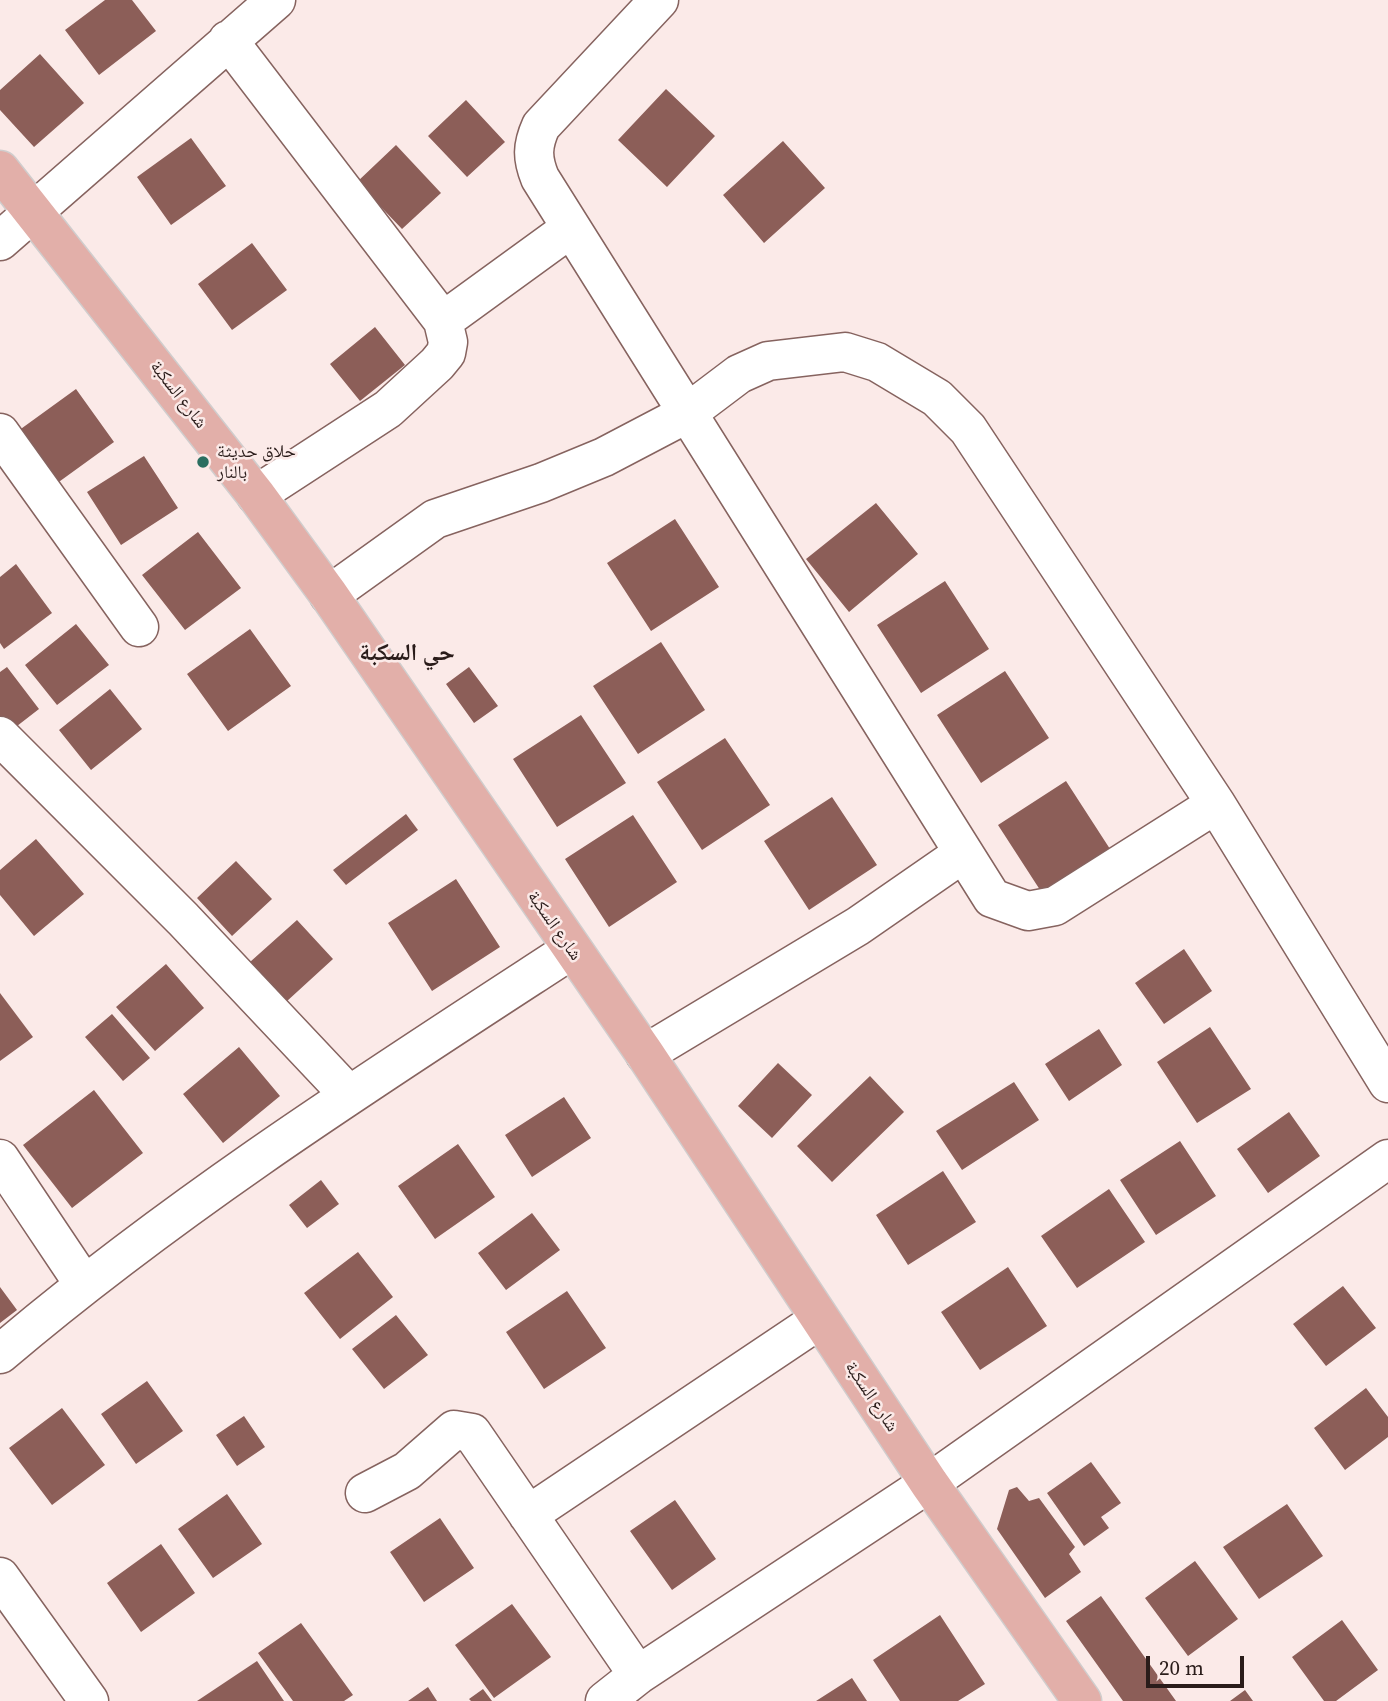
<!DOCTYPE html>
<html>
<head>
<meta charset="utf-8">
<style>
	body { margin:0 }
	#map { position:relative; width:1388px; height:1701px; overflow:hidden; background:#fbeae8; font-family:"Source Serif 4",serif }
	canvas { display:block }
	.scale { position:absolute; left:1146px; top:1656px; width:98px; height:32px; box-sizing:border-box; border:4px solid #2a1c1a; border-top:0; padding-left:9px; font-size:21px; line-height:24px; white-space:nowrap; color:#2a1c1a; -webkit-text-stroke:5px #fbeae8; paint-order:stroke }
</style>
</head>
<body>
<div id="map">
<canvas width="1388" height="1701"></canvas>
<div class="scale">20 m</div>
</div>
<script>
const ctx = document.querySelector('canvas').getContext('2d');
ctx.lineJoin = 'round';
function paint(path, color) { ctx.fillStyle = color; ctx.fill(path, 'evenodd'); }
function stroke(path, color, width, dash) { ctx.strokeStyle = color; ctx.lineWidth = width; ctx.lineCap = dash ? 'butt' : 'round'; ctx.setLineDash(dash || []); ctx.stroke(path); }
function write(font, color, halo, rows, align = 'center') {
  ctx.font = font + ' "Source Serif 4","Noto Naskh Arabic",serif'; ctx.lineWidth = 5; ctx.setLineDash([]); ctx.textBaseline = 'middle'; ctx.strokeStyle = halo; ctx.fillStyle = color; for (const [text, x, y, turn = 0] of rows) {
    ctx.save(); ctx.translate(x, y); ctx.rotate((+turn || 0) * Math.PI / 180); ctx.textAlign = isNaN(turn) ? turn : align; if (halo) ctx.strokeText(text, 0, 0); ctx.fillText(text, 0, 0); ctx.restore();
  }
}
paint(new Path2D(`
	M105,0H132L156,31L99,75L65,30Z
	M40,54L84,103L34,147L0,110V90Z
	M666,89L715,136L667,187L618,140Z
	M466,100L505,142L467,177L428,136Z
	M191,138L226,186L171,225L137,177Z
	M783,141L825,188L764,243L723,195Z
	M396,145L441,193L402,229L357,182Z
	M252,243L287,290L232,330L198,284Z
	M375,327L405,365L360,401L330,364Z
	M76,389L114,442L56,484L18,431Z
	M144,456L178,508L121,545L87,492Z
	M876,503L918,554L849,612L806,559Z
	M675,519L719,587L651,631L607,563Z
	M198,532L241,588L185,630L142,575Z
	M16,564L52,613L4,649L0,643V577Z
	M945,581L989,649L921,693L877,625Z
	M76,624L109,665L57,705L25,665Z
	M250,629L291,686L228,731L187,674Z
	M661,642L705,710L638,754L593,686Z
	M7,667L39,709L8,733L0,722V672Z
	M469,667L498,706L474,723L446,684Z
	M1005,671L1049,738L981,783L937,715Z
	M110,689L142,729L91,770L59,730Z
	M581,715L626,783L557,827L513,759Z
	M725,738L770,805L702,850L657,782Z
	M1066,781L1110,849L1042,893L998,825Z
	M832,797L877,865L809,910L764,841Z
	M406,814L418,830L346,885L333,870Z
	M633,815L677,882L609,927L565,859Z
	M36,839L84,894L34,936L0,895V870Z
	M236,861L272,899L232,936L197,898Z
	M456,879L500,947L432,991L388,923Z
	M297,920L333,959L286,1002L250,962Z
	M1184,949L1212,991L1164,1024L1135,983Z
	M166,964L204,1008L155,1051L116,1007Z
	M0,993L33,1037L0,1061Z
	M112,1014L150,1058L123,1081L85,1037Z
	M1210,1027L1251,1089L1197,1123L1157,1062Z
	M1099,1029L1122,1065L1069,1101L1045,1064Z
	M239,1047L280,1096L223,1143L183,1094Z
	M778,1063L812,1095L772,1138L738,1106Z
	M870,1076L904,1112L832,1182L797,1146Z
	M1014,1082L1039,1120L962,1170L936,1131Z
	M94,1090L143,1153L72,1208L23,1145Z
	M564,1097L591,1138L532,1177L505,1135Z
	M1289,1112L1320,1156L1268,1193L1237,1149Z
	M1180,1141L1216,1196L1156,1235L1120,1180Z
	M458,1144L495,1197L435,1239L398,1186Z
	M943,1171L976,1222L908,1265L876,1215Z
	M321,1180L339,1204L307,1228L289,1205Z
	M1109,1189L1145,1242L1077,1288L1041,1236Z
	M532,1213L560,1250L506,1290L478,1253Z
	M358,1252L393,1297L340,1339L304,1293Z
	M1008,1267L1047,1326L980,1370L941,1312Z
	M1343,1286L1376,1328L1326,1366L1293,1324Z
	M0,1287L17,1310L0,1323Z
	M567,1291L606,1348L544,1389L506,1332Z
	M396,1315L428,1355L384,1389L352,1349Z
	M147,1381L183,1431L136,1464L101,1414Z
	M1366,1388L1388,1417V1437L1345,1470L1314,1428Z
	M62,1408L105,1465L52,1505L9,1448Z
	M244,1416L265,1447L237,1466L216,1435Z
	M1091,1462L1121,1503L1101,1517L1109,1528L1084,1546L1047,1493Z
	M1017,1487L1029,1501L1039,1498L1075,1547L1069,1554L1081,1572L1045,1598L997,1529L1009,1490Z
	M227,1494L262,1544L213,1578L178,1529Z
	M675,1500L716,1559L672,1590L630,1531Z
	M1287,1504L1323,1556L1259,1599L1223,1547Z
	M440,1518L474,1568L424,1602L390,1552Z
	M161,1544L195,1593L141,1632L107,1583Z
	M1195,1561L1238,1619L1188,1656L1145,1598Z
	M1101,1596L1176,1701H1123L1066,1621Z
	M512,1604L551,1657L494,1698L455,1645Z
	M940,1615L985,1684L958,1701H900L873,1660Z
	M1342,1620L1378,1670L1336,1701H1324L1292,1657Z
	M301,1623L353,1695L344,1701H293L258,1653Z
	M257,1661L284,1701H197Z
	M852,1678L867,1701H816Z
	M428,1687L437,1701H408Z
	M483,1689L492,1701H471L469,1699Z
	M1245,1690L1253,1701H1230Z`), '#8c5e58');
const minor = new Path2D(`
	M659,0L541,126C532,146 532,158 540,178L992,898L1028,911L1055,906L1216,804
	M228,40L443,321L448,342L446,353L437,364L388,409L256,495
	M0,241L276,0
	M443,321L571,228
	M0,433L139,627
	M329,595L435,519L541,483L604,457L686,414L739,374L768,361L845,352L877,362L937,398L968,429L1216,804L1388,1083
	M0,736L183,919L349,1095
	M645,1054L858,926L962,854
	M0,1159L83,1283
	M0,1354C178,1203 376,1077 571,950
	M365,1493L407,1471L454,1430L472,1433L638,1675
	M528,1515L819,1320
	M0,1577L89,1701
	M605,1701L638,1675L929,1483L1388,1159`);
const major = new Path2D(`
	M0,170L256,495L329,595L645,1054L929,1483L1082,1701`);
stroke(minor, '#86635f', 41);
stroke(major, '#d0cdcd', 41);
stroke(minor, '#fff', 38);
stroke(major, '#e2afa9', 38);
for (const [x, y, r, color] of [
	[203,462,7,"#2a6e60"]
]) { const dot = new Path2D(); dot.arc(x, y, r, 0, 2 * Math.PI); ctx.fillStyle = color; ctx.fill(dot); stroke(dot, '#fbeae8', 2.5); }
write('18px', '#2a1c1a', '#fbeae8', [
	["شارع السكبة",178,395,52],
	["شارع السكبة",554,926,55],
	["شارع السكبة",871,1397,56]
]);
write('18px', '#2a1c1a', '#fbeae8', [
	["حلاق حديثة",217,452],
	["بالنار",217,473]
], 'left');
write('bold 24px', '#2a1c1a', '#fbeae8', [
	["حي السكبة",407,654]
]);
</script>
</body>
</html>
